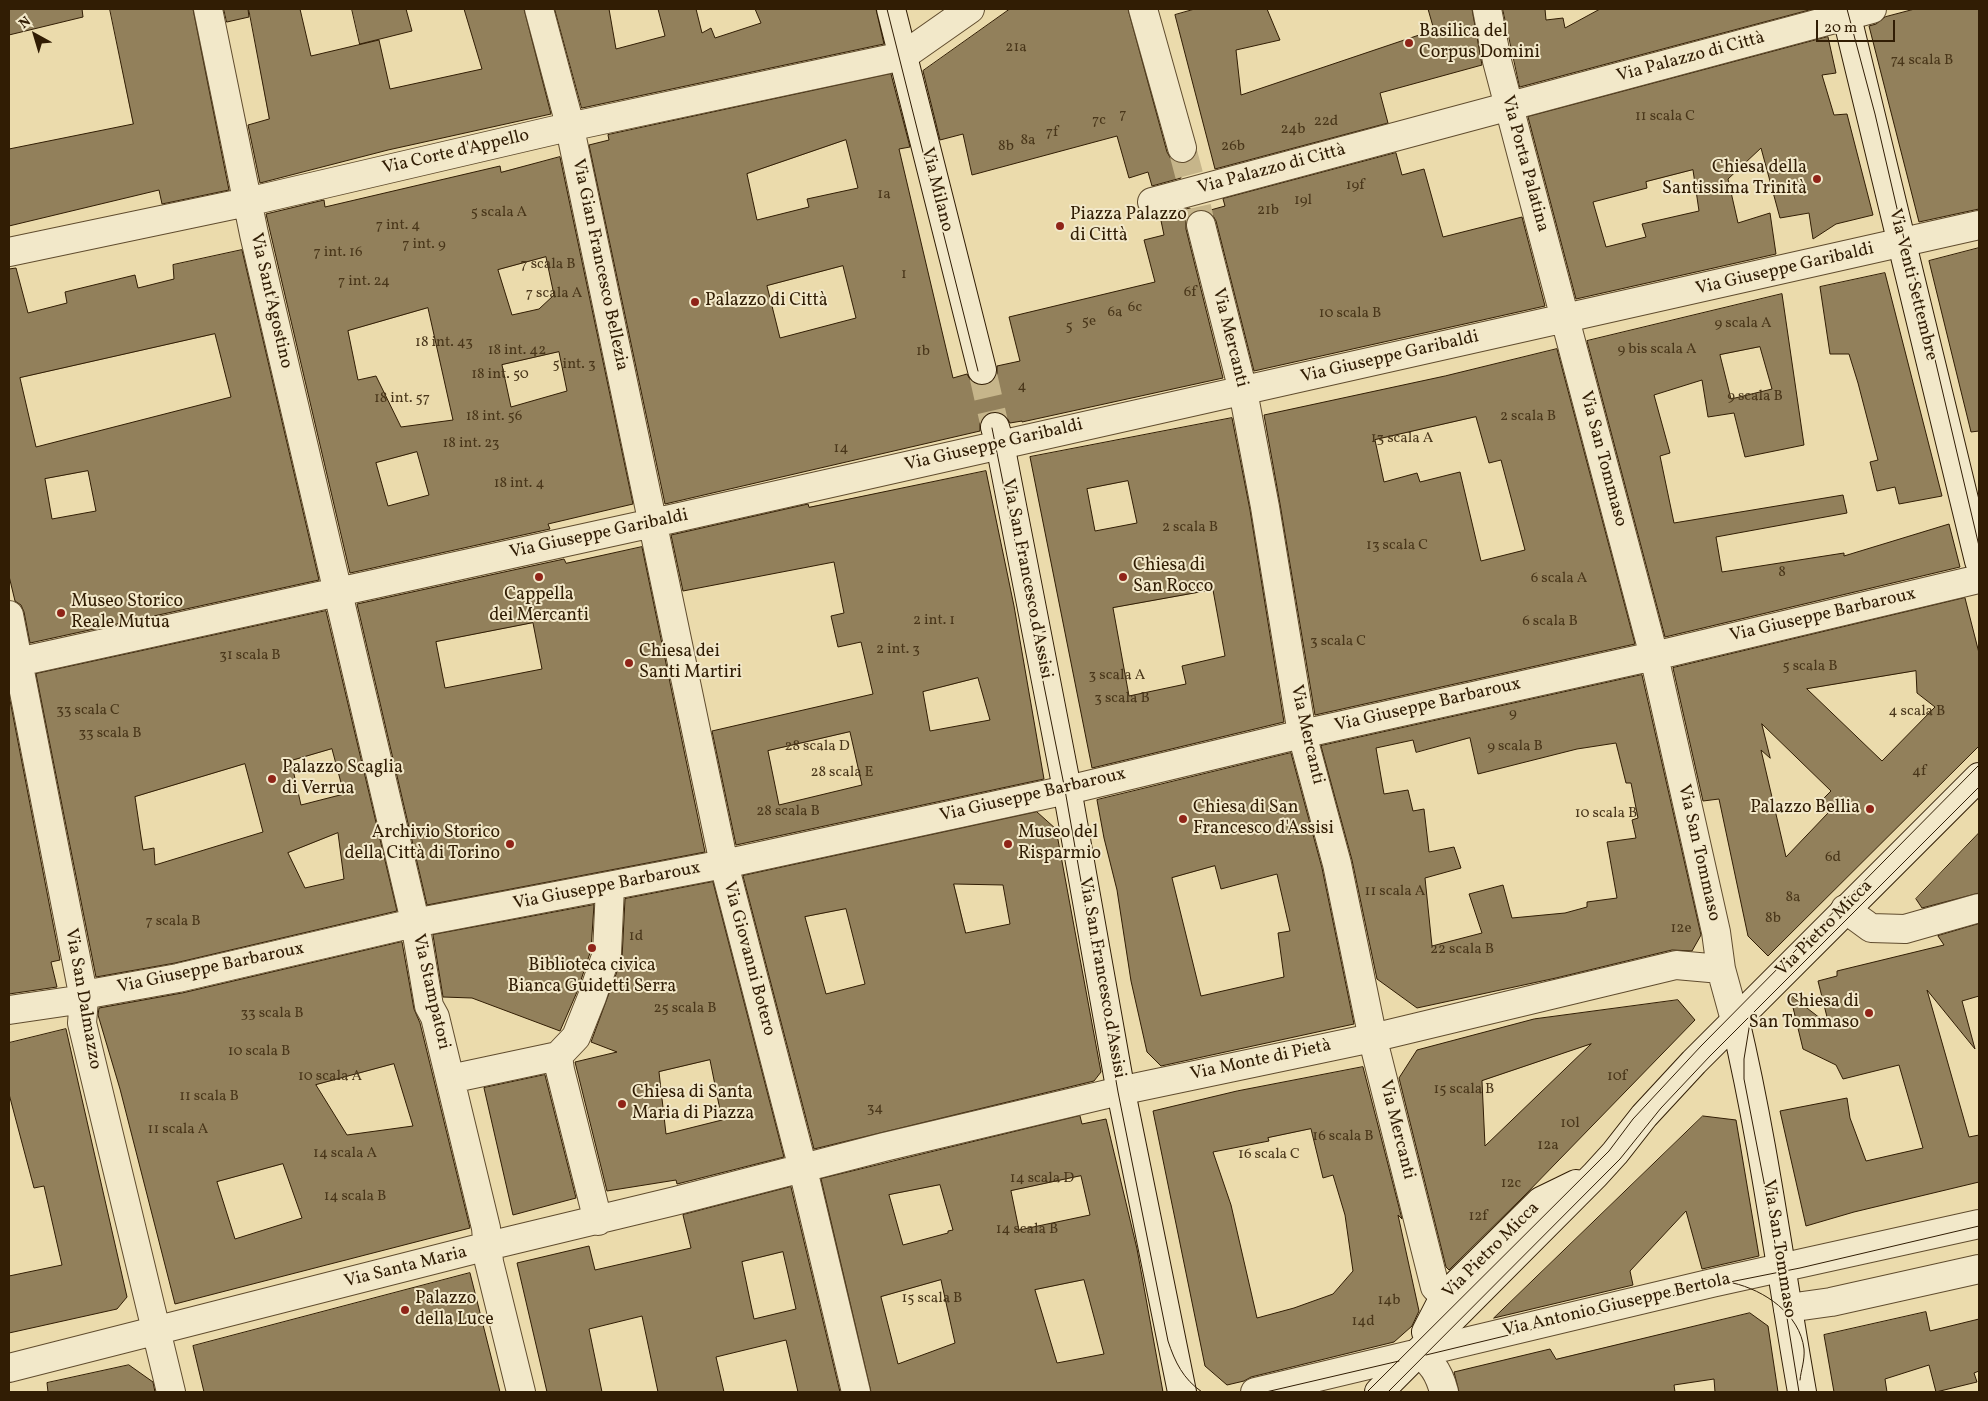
<!DOCTYPE html>
<html>
<head>
<meta charset="utf-8">
<style>
	body { margin:0 }
	#map { position:relative; width:1988px; height:1401px; overflow:hidden; background:#ebdbac; font-family:Vollkorn,serif }
	canvas { display:block }
	.frame { position:absolute; inset:0; border:10px solid #311d04; pointer-events:none }
	.north { position:absolute; left:10px; top:10px; width:50px; height:50px; -webkit-text-stroke:4px #f2e8c9; paint-order:stroke; rotate:321deg; font-size:14px; font-weight:700; line-height:20px; text-align:center; color:#311d04 }
	.north::after { content:''; display:block; margin:auto; width:18px; height:22px; background:#311d04; clip-path:polygon(50% 0,100% 100%,50% 72%,0 100%) }
	.scale { position:absolute; left:1816px; top:20px; width:79px; height:22px; box-sizing:border-box; border:2px solid #311d04; border-top:0; padding-left:6px; font-size:15px; line-height:18px; white-space:nowrap; color:#311d04; -webkit-text-stroke:4px #f2e8c9; paint-order:stroke }
</style>
</head>
<body>
<div id="map">
<canvas width="1988" height="1401"></canvas>
<div class="frame"></div>
<div class="north">N</div>
<div class="scale">20 m</div>
</div>
<script>
const ctx = document.querySelector('canvas').getContext('2d');
ctx.lineJoin = 'round';
function paint(path, color) { ctx.fillStyle = color; ctx.fill(path, 'evenodd'); }
function stroke(path, color, width, dash) { ctx.strokeStyle = color; ctx.lineWidth = width; ctx.lineCap = dash ? 'butt' : 'round'; ctx.setLineDash(dash || []); ctx.stroke(path); }
function write(font, color, halo, rows, align = 'center') {
  ctx.font = font + ' Vollkorn,serif'; ctx.lineWidth = 4; ctx.setLineDash([]); ctx.textBaseline = 'middle'; ctx.strokeStyle = halo; ctx.fillStyle = color; for (const [text, x, y, turn = 0] of rows) {
    ctx.save(); ctx.translate(x, y); ctx.rotate((+turn || 0) * Math.PI / 180); ctx.textAlign = isNaN(turn) ? turn : align; if (halo) ctx.strokeText(text, 0, 0); ctx.fillText(text, 0, 0); ctx.restore();
  }
}
const building = new Path2D(`
	M9,9H82L83,17L9,35Z
	M110,9H193L229,190L162,204L159,190L9,226V149L133,124Z
	M224,9H248L249,17L227,22Z
	M249,9H300L311,56L379,40L390,89L482,69L464,9H524L551,114L388,150L260,183L248,125L269,119Z
	M352,9H406L412,31L360,44Z
	M555,9H609L616,49L665,36L658,9H696L702,33L711,28L715,38L761,23L755,9H876L884,44L582,108Z
	M1010,9H1128L1167,152L1171,159L1176,162L1181,178L1152,186L1148,172L1129,178L1117,136L972,175L963,134L940,140L923,71Z
	M1195,9H1267L1280,40L1236,50L1241,95L1434,30L1428,9H1472L1482,65L1380,93L1388,123L1215,169L1175,15Z
	M1503,9H1545L1546,20L1563,18L1565,28L1600,9H1813L1520,87Z
	M1915,9H1979V209L1919,222L1869,26L1876,24L1885,17Z
	M1828,37L1836,73L1822,75L1834,115L1847,114L1873,215L1836,224L1813,239L1809,213L1780,218L1761,148L1728,179L1738,223L1770,213L1776,254L1576,299L1528,117ZM1693,170L1699,211L1642,224L1646,237L1606,247L1593,202L1647,188L1646,182Z
	M891,74L910,147L899,149L953,378L967,374L971,381L977,385H985L993,381L997,374V366L1020,361L1009,317L1155,282L1144,240L1164,235L1160,216L1190,208L1191,213L1186,220V229L1223,378L1022,422V421L1010,423L1005,415L999,412H991L983,417L980,423V431L665,504L589,145L609,140L608,135ZM846,140L858,188L807,199L809,207L757,220L747,174ZM843,266L856,318L780,338L767,286Z
	M1396,153L1402,175L1424,169L1443,237L1522,217L1545,306L1254,371L1216,221L1212,214L1207,211L1225,206L1223,199Z
	M560,157L633,504L548,524L550,529L350,573L266,214L324,200L325,207L500,166L501,172ZM546,257L554,295L539,309L512,315L498,270ZM428,308L453,420L401,427L376,376L358,380L348,331ZM559,352L567,391L511,407L502,365ZM417,452L429,495L388,506L376,463Z
	M1979,248V431L1971,432L1929,261Z
	M242,250L319,580L30,643L24,612L21,605L15,601L9,576V269L16,268L28,313L67,303L65,292L135,275L138,288L174,279L173,265ZM215,334L231,397L36,447L20,378ZM88,471L96,511L52,519L45,479Z
	M1885,273L1942,496L1899,504L1895,487L1877,491L1870,462L1878,460L1858,383L1849,354H1830L1820,287Z
	M1782,294L1804,445L1745,457L1734,413L1708,417L1702,380L1654,395L1670,453L1660,456L1674,523L1843,495L1847,513L1716,537L1722,572L1844,553V556L1949,524L1960,567L1665,637L1587,341ZM1760,347L1772,389L1731,399L1720,355Z
	M1557,349L1635,644L1315,715L1280,504L1264,415L1445,376ZM1476,417L1489,463L1501,460L1525,550L1481,561L1460,472L1420,482L1417,473L1384,482L1375,440Z
	M1232,418L1250,510L1284,722L1092,768L1030,457ZM1128,481L1137,523L1095,531L1087,489ZM1213,590L1225,656L1182,666L1186,684L1129,696L1113,608Z
	M986,471L1014,606L1044,779L736,845L712,731L873,694L861,642L838,647L831,616L844,613L834,562L683,591L671,535L808,504L809,507ZM978,678L990,720L930,731L923,692ZM850,732L862,785L779,805L768,751Z
	M642,547L705,852L427,905L357,604L564,559L566,563ZM533,623L542,669L445,688L436,642Z
	M1965,598L1979,653V746L1768,956L1748,936L1719,799L1703,801L1673,668ZM1916,671L1917,693L1935,707L1882,761L1807,689ZM1762,724L1831,791L1818,804L1828,813L1786,857L1761,750L1770,758Z
	M326,611L397,911L175,963L96,977L36,674ZM332,749L344,794L301,805L291,761ZM245,764L263,832L155,865L154,848L143,850L135,797ZM338,833L344,879L305,888L288,853Z
	M1642,675L1701,935L1692,951L1672,950L1556,978L1417,1008L1377,979L1352,860L1321,746ZM1470,738L1478,774L1577,749L1616,743L1626,783H1631L1638,818L1632,820L1636,838L1607,842L1617,898L1587,902V907L1565,913L1512,918L1503,885L1469,894L1482,933L1432,946L1425,878L1461,868L1454,847L1429,852L1424,809L1413,811L1408,790L1384,794L1376,748L1413,740L1416,752Z
	M9,695L60,960L51,962L57,987L9,994Z
	M1291,753L1322,868L1354,1024L1161,1066L1147,1052L1131,981L1117,890L1104,838L1097,800ZM1215,866L1221,889L1277,874L1290,931L1278,933L1284,977L1201,996L1172,878Z
	M1037,812L1056,829L1101,1072L1094,1081L814,1149L743,876ZM954,884L1003,885L1010,924L966,933ZM846,909L865,984L826,994L805,917Z
	M1979,833V893L1922,908L1916,899Z
	M713,882L784,1157L677,1184L676,1180L607,1191L575,1062L617,1052L591,1042L622,958L625,899ZM710,1060L722,1120L666,1134L659,1072Z
	M594,905L591,950L577,992L560,1031L472,998L443,997L433,935Z
	M1979,924V996L1962,1001L1975,1049L1927,990L1969,1137L1979,1135V1182L1854,1212L1806,1226L1780,1111L1847,1098L1850,1118L1866,1161L1923,1148L1899,1065L1843,1079L1836,1065L1803,1049L1790,995L1829,1025L1818,981L1837,976V971L1944,945L1938,936Z
	M402,942L414,1009L420,1023L470,1228L175,1304L120,1089L98,1015L99,1008L182,993ZM394,1064L413,1126L347,1135L316,1085ZM283,1164L302,1218L235,1239L217,1182Z
	M1678,1000L1695,1020L1523,1197L1449,1270L1446,1267L1399,1078L1417,1050L1534,1019ZM1591,1044L1485,1146L1482,1081Z
	M66,1029L127,1297L117,1309L9,1333V1276L62,1265L44,1186L34,1188L9,1094V1043Z
	M1363,1067L1402,1219L1398,1215L1419,1311L1412,1326L1394,1342L1251,1377L1244,1381L1227,1385L1205,1366L1153,1111L1237,1091ZM1311,1129L1323,1178L1333,1175L1345,1215L1353,1271L1333,1294L1294,1308L1257,1318L1231,1205L1213,1152L1269,1141L1268,1138Z
	M545,1075L576,1198L513,1215L484,1088Z
	M1080,1116L1082,1124L1106,1119L1137,1249L1163,1392H871L821,1179ZM1081,1176L1090,1215L1019,1230L1011,1191ZM940,1185L953,1230L948,1231V1233L903,1245L889,1195ZM941,1280L955,1343L898,1364L881,1297ZM1084,1280L1104,1354L1057,1363L1035,1290Z
	M1703,1116L1736,1120L1759,1256L1702,1269L1686,1211L1630,1271L1633,1285L1494,1318Z
	M791,1187L840,1392H798L786,1340L716,1357L724,1392H658L642,1316L589,1329L602,1392H547L517,1263L589,1246L595,1270L691,1248L683,1215ZM783,1252L796,1309L754,1319L742,1262Z
	M470,1273L500,1392H204L193,1346Z
	M1926,1312L1930,1331L1979,1319V1371L1974,1373L1977,1382L1936,1392L1929,1365L1885,1379L1887,1392H1834L1824,1335Z
	M1750,1313L1768,1326L1778,1392H1715L1714,1379L1674,1385L1675,1392H1459L1454,1372L1550,1349L1556,1359Z
	M129,1365L153,1382L155,1392H48L47,1383Z`);
paint(building, '#92805b');
stroke(building, '#311d04', 1);
stroke(new Path2D(`
	M1182,148L1190,178
	M1197,207L1201,225`), '#c6b58a', 28, [28, 14]);
stroke(new Path2D(`
	M982,370L995,427`), '#c6b58a', 28, [28, 14]);
const street = new Path2D(`
	M208,9L254,234L414,917L429,1006L435,1017L486,1228L489,1262L521,1392
	M539,9L567,114L724,864L802,1165L856,1392
	M1143,9L1182,148
	M1487,9L1497,61L1654,656L1716,932L1721,969L1735,1020
	M1152,202L1872,9
	M1201,225L1243,391L1265,507L1302,734L1337,864L1374,1044L1435,1287L1444,1297
	M9,252L247,202L564,128L903,56L970,9
	M9,615L84,999L82,1023L171,1392
	M9,664L662,521L1979,225
	M1845,909L1871,928L1905,929L1979,908
	M83,995L178,978L414,923L724,864L1076,788L1302,734L1654,656L1979,579
	M9,1010L84,999
	M450,1079L558,1056
	M598,1221L560,1070L558,1056L576,1037L592,997L607,953L610,887
	M1788,1308L1831,1302L1979,1269
	M1416,1354C1433,1360 1440,1376 1444,1392
	M9,1368L488,1246L675,1201L884,1147L1124,1090L1372,1038L1676,965L1721,969
	M1255,1392L1712,1283L1979,1224`);
const secondary = new Path2D(`
	M891,9L982,370
	M1845,9L1979,561
	M995,427L1000,444L1067,789L1120,1087L1182,1392
	M1735,1020C1764,1143 1780,1268 1802,1392
	M1426,1332L1444,1297L1541,1201L1576,1184
	M1379,1392L1595,1175L1615,1153L1644,1116L1694,1062L1979,777`);
stroke(street, '#604c2e', 30);
stroke(secondary, '#311d04', 30);
stroke(street, '#f2e8c9', 28);
stroke(secondary, '#f2e8c9', 28);
stroke(new Path2D(`
	M887,9L978,371
	M1847,9L1875,114L1905,243L1921,300L1979,546
	M992,428L1065,790L1118,1092L1168,1341C1175,1362 1183,1379 1202,1392
	M1751,1016L1744,1059V1079L1770,1213L1799,1392
	M1733,1283C1764,1290 1800,1314 1804,1349C1805,1360 1801,1370 1800,1380
	M1426,1355L1725,1283L1800,1268L1979,1226
	M1266,1392L1399,1361
	M1367,1392L1609,1151L1633,1119L1701,1046L1979,765
	M1388,1392L1620,1159L1661,1108L1710,1056L1979,787`), '#311d04', 1);
for (const [x, y, r, color] of [
	[1409,43,5,"#8f2418"],
	[1817,179,5,"#8f2418"],
	[1060,226,5,"#8f2418"],
	[695,302,5,"#8f2418"],
	[539,577,5,"#8f2418"],
	[1123,577,5,"#8f2418"],
	[61,613,5,"#8f2418"],
	[629,663,5,"#8f2418"],
	[272,779,5,"#8f2418"],
	[1870,809,5,"#8f2418"],
	[1183,819,5,"#8f2418"],
	[510,844,5,"#8f2418"],
	[1008,844,5,"#8f2418"],
	[592,948,5,"#8f2418"],
	[1869,1013,5,"#8f2418"],
	[622,1104,5,"#8f2418"],
	[405,1310,5,"#8f2418"]
]) { const dot = new Path2D(); dot.arc(x, y, r, 0, 2 * Math.PI); ctx.fillStyle = color; ctx.fill(dot); stroke(dot, '#f2e8c9', 2); }
write('15px', '#49361a', null, [
	["21a",1016,48],
	["74 scala B",1922,61],
	["7",1123,115],
	["11 scala C",1665,117],
	["7c",1099,121],
	["22d",1326,122],
	["24b",1293,130],
	["7f",1052,133],
	["8a",1028,141],
	["8b",1006,147],
	["26b",1233,147],
	["19f",1355,186],
	["1a",884,195],
	["19l",1303,201],
	["21b",1268,211],
	["5 scala A",499,213],
	["7 int. 4",398,226],
	["7 int. 9",424,245],
	["7 int. 16",338,253],
	["7 scala B",548,265],
	["1",904,275],
	["7 int. 24",364,282],
	["6f",1190,293],
	["7 scala A",554,294],
	["6c",1135,308],
	["6a",1115,313],
	["10 scala B",1350,314],
	["5e",1089,322],
	["9 scala A",1743,324],
	["5",1069,327],
	["18 int. 43",444,343],
	["9 bis scala A",1657,350],
	["18 int. 42",517,351],
	["1b",923,352],
	["5 int. 3",574,365],
	["18 int. 50",500,375],
	["4",1022,387],
	["9 scala B",1755,397],
	["18 int. 57",402,399],
	["18 int. 56",494,417],
	["2 scala B",1528,417],
	["13 scala A",1402,439],
	["18 int. 23",471,444],
	["14",841,449],
	["18 int. 4",519,484],
	["2 scala B",1190,528],
	["13 scala C",1397,546],
	["8",1782,573],
	["6 scala A",1559,579],
	["2 int. 1",934,621],
	["6 scala B",1550,622],
	["3 scala C",1338,642],
	["2 int. 3",898,650],
	["31 scala B",250,656],
	["5 scala B",1810,667],
	["3 scala A",1117,676],
	["3 scala B",1122,699],
	["33 scala C",88,711],
	["4 scala B",1917,712],
	["9",1513,714],
	["33 scala B",110,734],
	["28 scala D",817,747],
	["9 scala B",1515,747],
	["4f",1919,772],
	["28 scala E",842,773],
	["28 scala B",788,812],
	["10 scala B",1606,814],
	["6d",1833,858],
	["11 scala A",1395,892],
	["8a",1793,898],
	["8b",1773,919],
	["7 scala B",173,922],
	["12e",1681,929],
	["1d",636,937],
	["22 scala B",1462,950],
	["25 scala B",685,1009],
	["33 scala B",272,1014],
	["10 scala B",259,1052],
	["10 scala A",330,1077],
	["10f",1617,1077],
	["15 scala B",1464,1090],
	["11 scala B",209,1097],
	["34",875,1109],
	["10l",1570,1124],
	["11 scala A",178,1130],
	["16 scala B",1343,1137],
	["12a",1548,1146],
	["14 scala A",345,1154],
	["16 scala C",1269,1155],
	["14 scala D",1042,1179],
	["12c",1511,1184],
	["14 scala B",355,1197],
	["12f",1478,1217],
	["14 scala B",1027,1230],
	["15 scala B",932,1299],
	["14b",1389,1301],
	["14d",1363,1322]
]);
write('18px', '#311d04', '#f2e8c9', [
	["Basilica del",1419,33],
	["Corpus Domini",1419,54],
	["Chiesa della",1807,169,"right"],
	["Santissima Trinità",1807,190,"right"],
	["Piazza Palazzo",1070,216],
	["di Città",1070,237],
	["Palazzo di Città",705,302],
	["Chiesa di",1133,567],
	["San Rocco",1133,588],
	["Cappella",539,596,"center"],
	["dei Mercanti",539,617,"center"],
	["Museo Storico",71,603],
	["Reale Mutua",71,624],
	["Chiesa dei",639,653],
	["Santi Martiri",639,674],
	["Palazzo Scaglia",282,769],
	["di Verrua",282,790],
	["Chiesa di San",1193,809],
	["Francesco d'Assisi",1193,830],
	["Palazzo Bellia",1860,809,"right"],
	["Archivio Storico",500,834,"right"],
	["della Città di Torino",500,855,"right"],
	["Museo del",1018,834],
	["Risparmio",1018,855],
	["Biblioteca civica",592,967,"center"],
	["Bianca Guidetti Serra",592,988,"center"],
	["Chiesa di",1859,1003,"right"],
	["San Tommaso",1859,1024,"right"],
	["Chiesa di Santa",632,1094],
	["Maria di Piazza",632,1115],
	["Palazzo",415,1300],
	["della Luce",415,1321]
], 'left');
write('18px', '#311d04', '#f2e8c9', [
	["Via Palazzo di Città",1691,58,-15],
	["Via Corte d'Appello",456,153,-13],
	["Via Porta Palatina",1524,164,75],
	["Via Palazzo di Città",1272,170,-15],
	["Via Milano",936,190,76],
	["Via Gian Francesco Bellezia",599,265,78],
	["Via Giuseppe Garibaldi",1785,270,-13],
	["Via Venti Settembre",1912,285,76],
	["Via Sant'Agostino",270,301,77],
	["Via Mercanti",1229,338,76],
	["Via Giuseppe Garibaldi",1390,358,-13],
	["Via Giuseppe Garibaldi",994,446,-13],
	["Via San Tommaso",1602,459,75],
	["Via Giuseppe Garibaldi",599,535,-12],
	["Via San Francesco d'Assisi",1026,579,79],
	["Via Giuseppe Barbaroux",1823,616,-13],
	["Via Giuseppe Barbaroux",1428,706,-13],
	["Via Mercanti",1306,735,77],
	["Via Giuseppe Barbaroux",1033,796,-13],
	["Via San Tommaso",1698,853,77],
	["Via Giuseppe Barbaroux",607,887,-11],
	["Via Pietro Micca",1825,929,-45],
	["Via Giovanni Botero",748,959,75],
	["Via Giuseppe Barbaroux",211,969,-12],
	["Via San Francesco d'Assisi",1101,978,80],
	["Via Stampatori",430,992,77],
	["Via San Dalmazzo",82,999,80],
	["Via Monte di Pietà",1261,1061,-12],
	["Via Mercanti",1396,1130,76],
	["Via San Tommaso",1778,1249,81],
	["Via Pietro Micca",1492,1251,-45],
	["Via Santa Maria",406,1268,-14],
	["Via Antonio Giuseppe Bertola",1617,1306,-13]
]);
</script>
</body>
</html>
